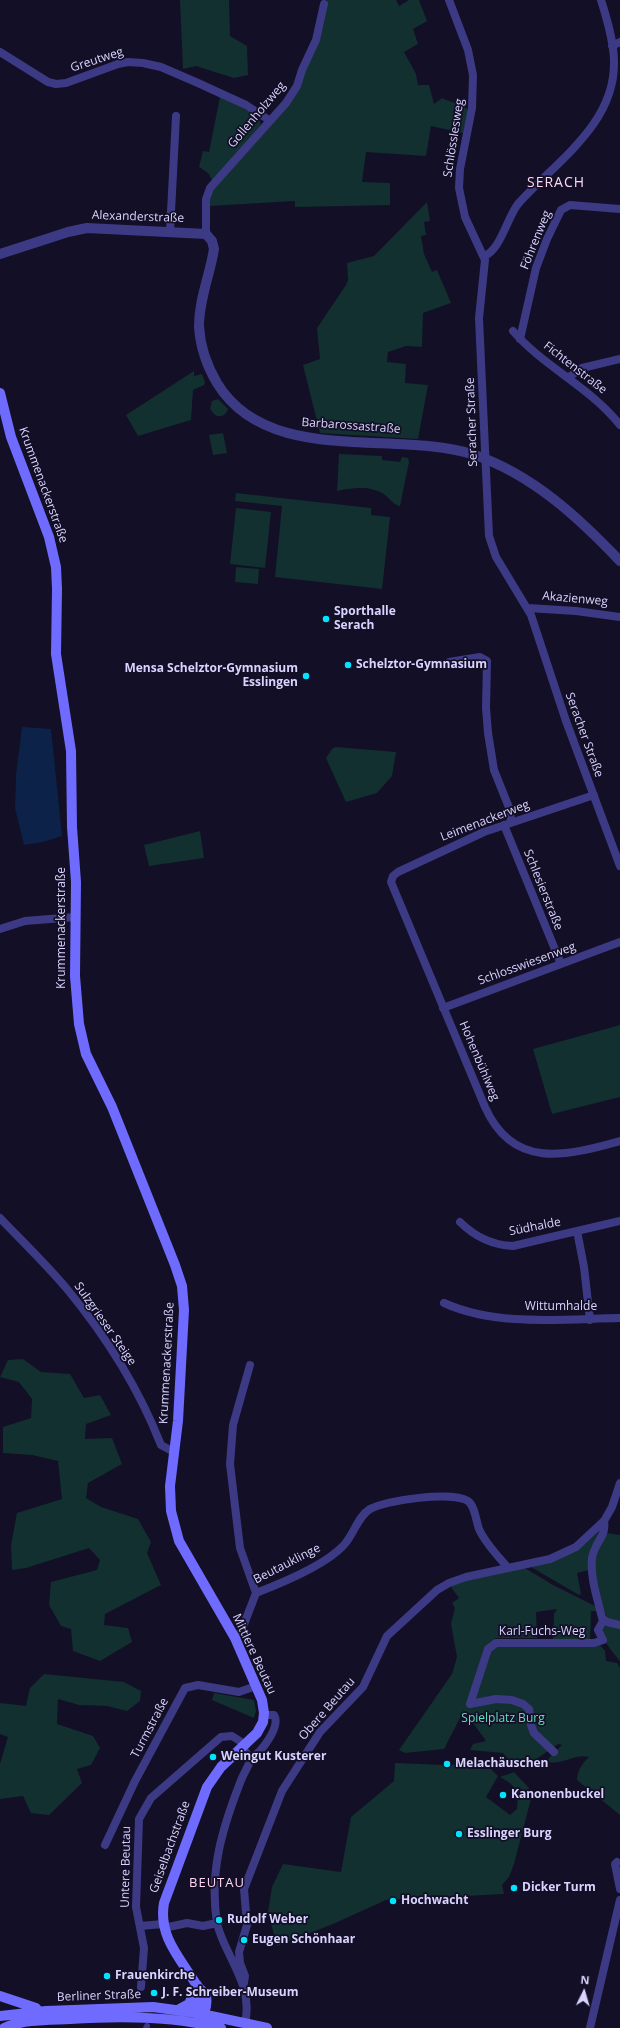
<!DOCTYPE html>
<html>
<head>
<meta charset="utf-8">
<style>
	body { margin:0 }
	#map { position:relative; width:620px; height:2028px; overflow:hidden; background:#130f26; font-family:"Open Sans",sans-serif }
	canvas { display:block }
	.north { position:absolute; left:564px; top:1972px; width:40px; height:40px; -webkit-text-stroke:3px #130f26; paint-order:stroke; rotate:5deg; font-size:11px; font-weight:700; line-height:16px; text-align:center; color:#d9d4ff }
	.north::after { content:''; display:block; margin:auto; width:14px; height:18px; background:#d9d4ff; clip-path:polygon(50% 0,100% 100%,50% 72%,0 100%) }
</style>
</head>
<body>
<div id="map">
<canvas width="620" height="2028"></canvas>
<div class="north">N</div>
</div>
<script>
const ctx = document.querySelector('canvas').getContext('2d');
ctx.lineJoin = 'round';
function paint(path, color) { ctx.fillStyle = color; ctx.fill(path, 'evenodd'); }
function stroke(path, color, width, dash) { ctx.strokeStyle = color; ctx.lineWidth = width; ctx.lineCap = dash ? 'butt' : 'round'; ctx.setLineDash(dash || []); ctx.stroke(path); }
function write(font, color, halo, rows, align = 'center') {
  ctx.font = font + ' "Open Sans",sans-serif'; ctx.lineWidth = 3.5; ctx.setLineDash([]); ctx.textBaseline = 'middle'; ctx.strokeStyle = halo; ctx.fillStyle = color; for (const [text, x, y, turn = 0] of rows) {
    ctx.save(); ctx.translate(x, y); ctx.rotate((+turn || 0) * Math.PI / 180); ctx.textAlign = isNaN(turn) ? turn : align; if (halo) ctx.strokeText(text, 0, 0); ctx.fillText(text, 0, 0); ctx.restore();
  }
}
paint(new Path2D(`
	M180,0H229L230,36L247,46L248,75L234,78L196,66L183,69Z
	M327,0H396L399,6L409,0H419L427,21L413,29L418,44L404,52L416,74L418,85H429L434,104L442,98C450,102 463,104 468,110L463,133L431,126L426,156L366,152L362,182L390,183V205L295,207V201L209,206L211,192L264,132L313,54L318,42Z
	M220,97L257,115L261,124L247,144L212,180L208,173L199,167L203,151L209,152Z
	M427,202L430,221L424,222L426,235L421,236L424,254L432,272L437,270L451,303L423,313L422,347L406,346L388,352L387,362L406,364L405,383L428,385L418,439L320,433L303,365L320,359L317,328L346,285L348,280L347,263L374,256Z
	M194,371V376L202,374L205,382L204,385L193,390L191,420L138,436L126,415Z
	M218,399L228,409C226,415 221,418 215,415L210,409L212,401Z
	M223,433L227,453L213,455L209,435Z
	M339,454L382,456V460L400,462L402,457L408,458L409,462L400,506C394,505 390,499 385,495C371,485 352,488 337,491Z
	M236,493L371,508V515L390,517L382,589L275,577L282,506L235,501Z
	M236,508L271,512L265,568L230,564Z
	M236,567L259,569L258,584L235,582Z
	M335,747L396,752L392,776L377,793L346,802L326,758L332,749Z
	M200,831L204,858L149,866L144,845Z
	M620,1025V1097L552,1114L533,1049Z
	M23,1359L41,1372L70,1374L84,1398L100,1395L111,1415L86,1424L85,1439L112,1438L122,1464L88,1483L86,1498L101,1507L138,1519L151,1542L147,1553L161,1585L105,1614L104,1625L128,1628L132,1642L100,1661L73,1651L71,1629L61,1626L49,1605L51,1582L97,1570L100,1560L89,1548L26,1568L12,1570L11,1545L17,1513L62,1499L58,1461L32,1455L3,1453V1427L31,1418L32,1399L19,1382L0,1377L8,1360Z
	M599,1532L620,1535V1622L607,1618L589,1570L577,1573L581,1594L579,1595L531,1567L585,1544Z
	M525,1568L553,1585L597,1607L596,1611H591L590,1639H553L554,1614L557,1609L536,1612L537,1638H495V1646L600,1645L605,1651L606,1661L617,1663L620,1668V1815L577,1780C577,1771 583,1762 589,1757C574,1753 560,1767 546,1761L562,1745L558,1744L532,1762L515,1767L503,1753L470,1750L473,1744L486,1741L471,1720L461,1716L444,1749L405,1753L399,1750L452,1674L457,1657L451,1624L455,1608L452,1603L459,1598L450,1586L460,1582Z
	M608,1625L620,1627V1661C613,1652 599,1638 604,1627Z
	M44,1674L124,1682L141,1691L140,1701L127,1711L107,1706L79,1705L58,1699L57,1724L93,1736L100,1748L91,1765L77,1769L82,1783L49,1815L31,1813L23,1796L0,1799V1764L8,1737L0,1734V1703L26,1706L30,1688Z
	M214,1693L254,1700L256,1711L254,1718L212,1700Z
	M395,1763L443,1765L449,1768L452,1765L458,1763L469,1769H491L498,1776L486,1797L510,1815L517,1809L518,1792L510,1783L500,1777L514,1772L528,1787L532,1795L514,1864L509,1877L502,1885L504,1894L386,1900L333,1924L277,1946L268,1912L272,1887L283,1864L341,1872L351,1817L394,1781Z`), '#12302f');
paint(new Path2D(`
	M22,727L51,729L62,836L43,842L24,845L15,808L16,775Z`), '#0c2248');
stroke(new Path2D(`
	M146,2028L147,2026`), '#3d3a85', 6);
stroke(new Path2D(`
	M449,0L468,50L473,75L472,108L460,169L459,188L465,217L485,260L479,318L489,536L496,557L531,615L566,721L620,866
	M612,46L620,42
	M0,52L48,82L56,84L66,83L118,64L128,62L143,63L161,67L198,83L246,105L269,120
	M170,231L176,116
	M206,234V199L210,188L286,103L297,86L302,70L316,40L324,4
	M484,256C500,251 507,218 518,204C555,162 615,125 614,62C614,42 607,19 601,0
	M513,331C544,367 589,386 620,425
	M520,339L536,268L547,239L561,210L570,205L620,209
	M569,377L582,368L620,359
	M528,608L576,611L620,617
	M449,662L480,657L487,661L486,708L488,733L494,770L510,810L511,822
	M594,795L484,832L398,872L393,876L391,882L485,1107C513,1170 566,1156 620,1141
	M504,825L561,964
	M0,929L25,921L75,917
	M443,1008L620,942
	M0,1218C22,1241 46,1264 67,1289C105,1335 139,1389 161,1445L174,1452
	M460,1222C475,1237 492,1245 513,1246L620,1221
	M577,1231L584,1267L590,1320
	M444,1303C497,1327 563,1319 620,1318
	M250,1365L233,1425L230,1464L240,1548L256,1593
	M604,1521C607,1537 593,1544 592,1559C590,1578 598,1600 602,1618L607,1622L620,1625
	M235,1638L241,1632L256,1593C282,1583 324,1566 343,1546C354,1535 357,1517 370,1509C385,1500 453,1491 468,1501C475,1506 476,1521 479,1529C485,1543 498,1556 508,1568
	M242,1748L251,1758C249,1766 243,1774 240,1783C222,1829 209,1872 217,1923C218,1929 221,1936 224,1943C236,1970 252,1992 245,2023
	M554,1752L534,1733L531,1725L529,1709L523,1704L512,1700L496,1699L470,1704L488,1649L496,1643H594L603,1640L598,1630L603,1621
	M251,1758C262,1752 281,1726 274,1715H264
	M105,1845L135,1781L185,1688L198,1685L239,1692L256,1686
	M617,1862L615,1864L620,1889
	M140,1926L163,1924
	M164,1928L187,1923L203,1926L217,1923
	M244,1983L245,1976L240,1963L239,1952L247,1925L244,1889L282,1791L320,1732L363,1687L387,1636L437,1590L449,1583L466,1577L550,1559L576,1547L604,1521L612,1507L620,1483
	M141,1987L144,1948L136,1907L139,1819L151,1798L221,1737L232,1736L246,1745
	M590,2028L620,1900`), '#3d3a85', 8);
stroke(new Path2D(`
	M0,254L68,232L87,228L206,234L212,241L214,249C210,275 199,299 199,326C200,346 207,366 217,383C268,467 395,429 475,455C533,475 579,518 620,561`), '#3d3a85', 10);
stroke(new Path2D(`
	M0,393L11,437L49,537L56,567L57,589L56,654L71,751L72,827L76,882L75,976L79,1024L86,1054L112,1107L175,1265L182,1286L184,1310L178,1421L170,1486L171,1511L179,1541L235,1638L262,1700L264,1713L263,1722L257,1733L221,1767L207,1787L164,1903C158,1936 180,1958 196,1984C199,1989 204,1992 206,1996C208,2006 204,2015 199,2023
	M197,1985L198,2019
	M0,1996L36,2008
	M178,2010L189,2004L196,1988
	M0,2016L46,2011L153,2007L197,2013L267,2028
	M4,2028C25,2019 47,2020 70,2019C121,2016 171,2016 221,2028`), '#6f6bff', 10);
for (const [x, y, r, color] of [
	[326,619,4,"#00e5ff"],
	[348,665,4,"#00e5ff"],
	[306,676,4,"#00e5ff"],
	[213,1757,4,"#00e5ff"],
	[447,1764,4,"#00e5ff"],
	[503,1795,4,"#00e5ff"],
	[459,1834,4,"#00e5ff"],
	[514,1888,4,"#00e5ff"],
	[393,1901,4,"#00e5ff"],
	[219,1920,4,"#00e5ff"],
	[244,1940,4,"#00e5ff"],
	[107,1976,4,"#00e5ff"],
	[154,1993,4,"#00e5ff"]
]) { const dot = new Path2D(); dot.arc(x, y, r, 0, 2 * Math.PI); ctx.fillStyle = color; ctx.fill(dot); stroke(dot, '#130f26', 1.5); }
write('12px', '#d9d4ff', '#130f26', [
	["Greutweg",97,60,-18],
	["Gollenholzweg",257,115,-50],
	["Schlösslesweg",454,138,-81],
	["Alexanderstraße",138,217,2],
	["Föhrenweg",536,240,-68],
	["Fichtenstraße",575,368,38],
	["Seracher Straße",472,422,-92],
	["Barbarossastraße",351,426,4],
	["Krummenackerstraße",43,485,70],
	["Akazienweg",575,599,5],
	["Seracher Straße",584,735,70],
	["Leimenackerweg",485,821,-21],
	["Schlesierstraße",543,890,68],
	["Krummenackerstraße",62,928,-90],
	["Schlosswiesenweg",527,964,-20],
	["Hohenbühlweg",479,1061,67],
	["Südhalde",535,1227,-11],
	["Wittumhalde",561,1307],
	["Sulzgrieser Steige",105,1324,55],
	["Krummenackerstraße",167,1363,-87],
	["Beutauklinge",287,1564,-27],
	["Karl-Fuchs-Weg",542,1632],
	["Mittlere Beutau",254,1654,65],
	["Obere Beutau",327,1709,-49],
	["Turmstraße",150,1728,-62],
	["Geiselbachstraße",170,1847,-70],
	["Untere Beutau",126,1867,-89],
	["Berliner Straße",99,1996,-2]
]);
write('bold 12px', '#d9d4ff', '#130f26', [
	["Sporthalle",334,612],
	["Serach",334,626],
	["Schelztor-Gymnasium",356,665],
	["Mensa Schelztor-Gymnasium",298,669,"right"],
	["Esslingen",298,683,"right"],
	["Weingut Kusterer",221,1757],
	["Melachäuschen",455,1764],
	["Kanonenbuckel",511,1795],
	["Esslinger Burg",467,1834],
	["Dicker Turm",522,1888],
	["Hochwacht",401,1901],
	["Rudolf Weber",227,1920],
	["Eugen Schönhaar",252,1940],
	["Frauenkirche",115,1976],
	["J. F. Schreiber-Museum",162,1993]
], 'left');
write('12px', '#5fe0c0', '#130f26', [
	["Spielplatz Burg",503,1719]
]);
ctx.letterSpacing = '1px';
write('13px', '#ffd6f0', '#130f26', [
	["BEUTAU",217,1883]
]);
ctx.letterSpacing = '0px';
ctx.letterSpacing = '1px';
write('14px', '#ffd6f0', '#130f26', [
	["SERACH",556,183]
]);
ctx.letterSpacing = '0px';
</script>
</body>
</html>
